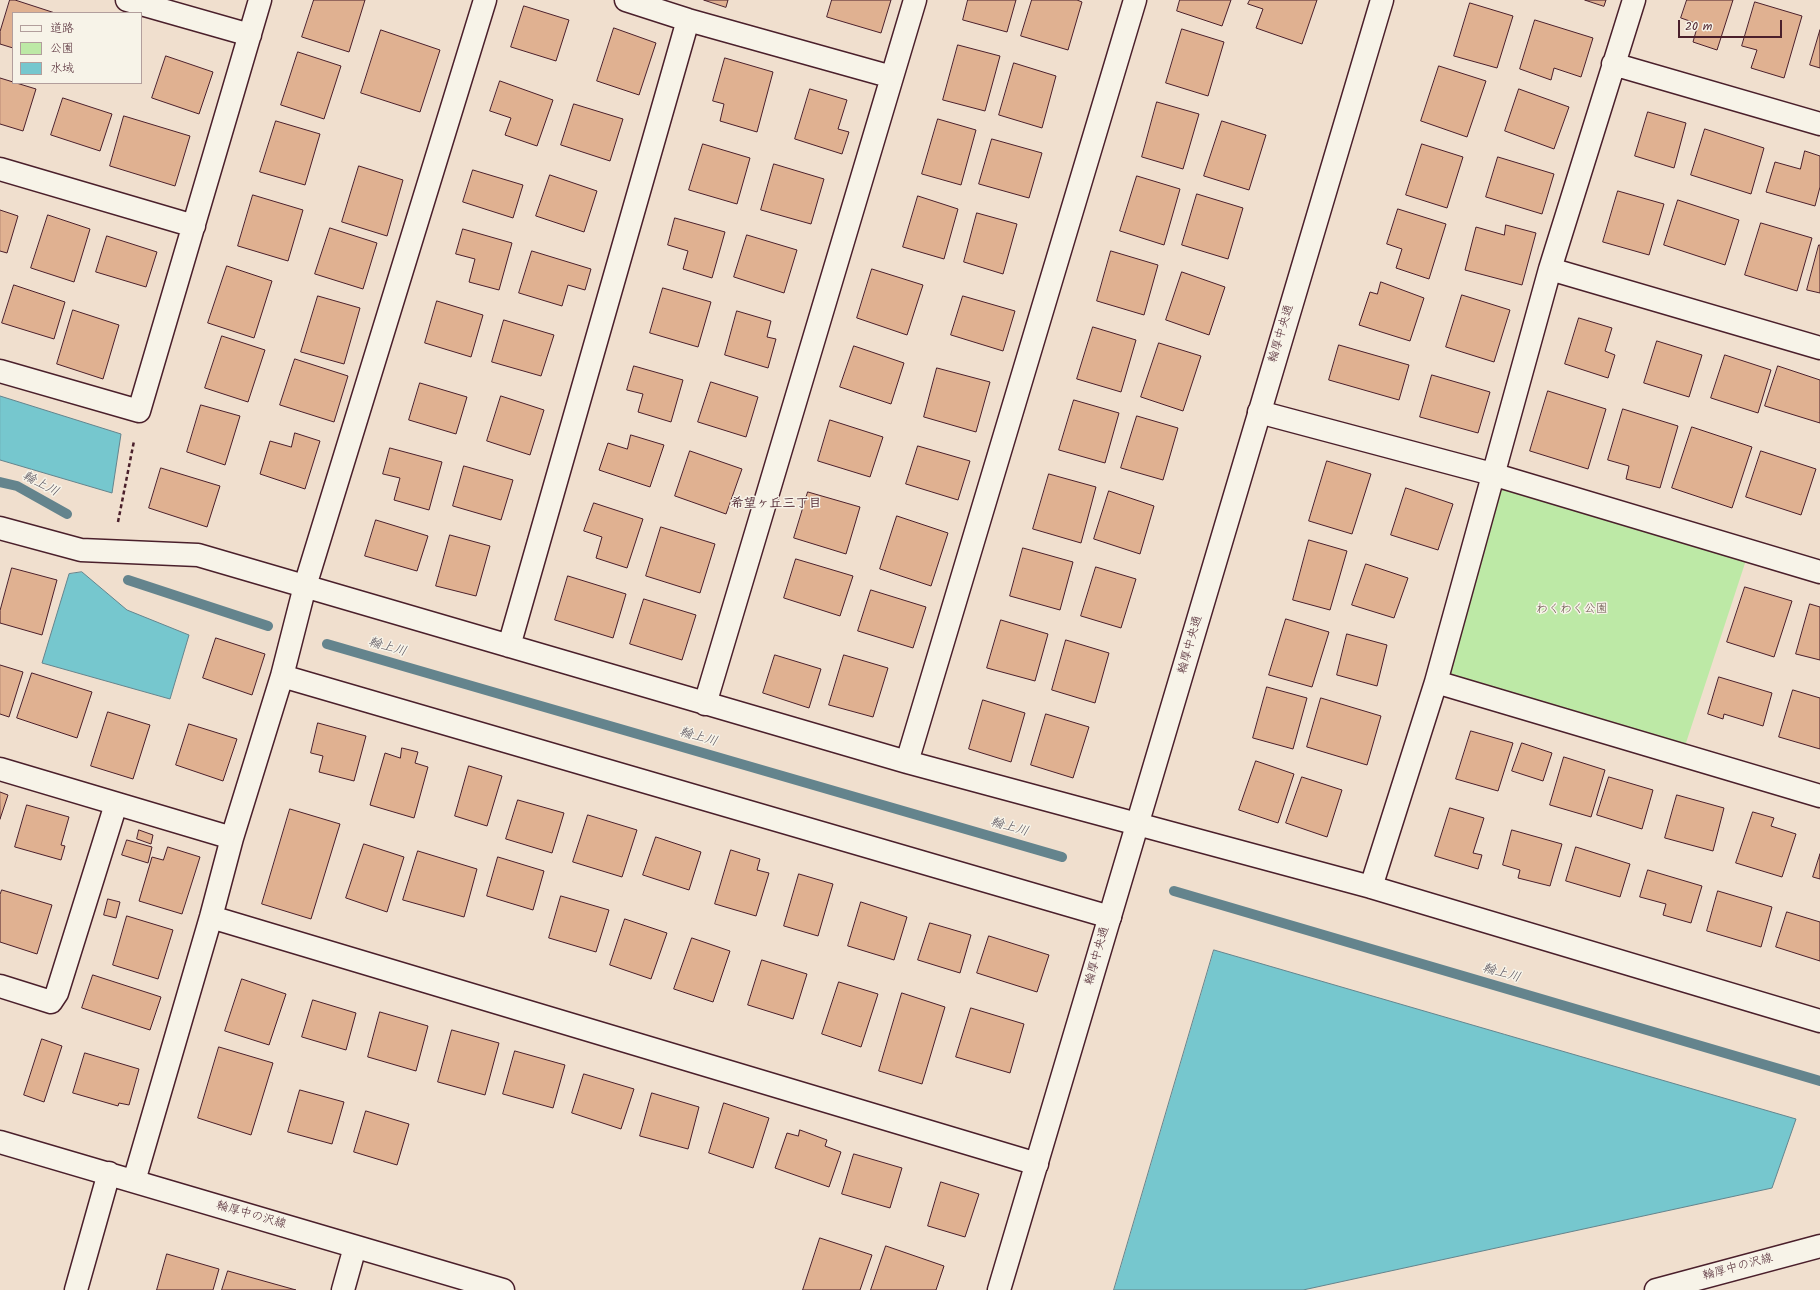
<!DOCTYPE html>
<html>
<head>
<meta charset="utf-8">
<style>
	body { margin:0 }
	#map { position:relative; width:1820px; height:1290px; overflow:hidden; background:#f0dfce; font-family:Kalam,"Klee One",sans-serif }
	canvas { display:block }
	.legend { position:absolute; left:12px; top:12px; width:130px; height:72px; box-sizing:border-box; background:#f7f3e8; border:1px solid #b29e9c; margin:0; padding:5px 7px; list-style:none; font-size:12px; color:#4a1f2b }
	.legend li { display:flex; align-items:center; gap:8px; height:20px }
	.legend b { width:20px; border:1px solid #b29e9c }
	.scale { position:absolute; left:1678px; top:20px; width:104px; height:18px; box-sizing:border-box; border:2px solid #4a1f2b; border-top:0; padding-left:5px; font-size:12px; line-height:14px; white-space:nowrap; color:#4a1f2b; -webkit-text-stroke:3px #f7f3e8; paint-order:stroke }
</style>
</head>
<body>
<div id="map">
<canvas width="1820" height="1290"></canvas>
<ul class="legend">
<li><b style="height:5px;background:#f7f3e8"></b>道路</li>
<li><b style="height:11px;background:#bde9a6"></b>公園</li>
<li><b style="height:11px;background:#76c7ce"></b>水域</li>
</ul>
<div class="scale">20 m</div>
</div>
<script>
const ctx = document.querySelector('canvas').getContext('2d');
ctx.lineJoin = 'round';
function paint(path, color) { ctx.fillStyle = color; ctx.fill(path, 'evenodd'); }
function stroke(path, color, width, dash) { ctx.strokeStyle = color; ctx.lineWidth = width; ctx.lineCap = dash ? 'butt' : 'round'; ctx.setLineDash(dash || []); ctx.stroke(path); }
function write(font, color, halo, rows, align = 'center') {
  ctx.font = font + ' Kalam,"Klee One",sans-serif'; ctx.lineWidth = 3; ctx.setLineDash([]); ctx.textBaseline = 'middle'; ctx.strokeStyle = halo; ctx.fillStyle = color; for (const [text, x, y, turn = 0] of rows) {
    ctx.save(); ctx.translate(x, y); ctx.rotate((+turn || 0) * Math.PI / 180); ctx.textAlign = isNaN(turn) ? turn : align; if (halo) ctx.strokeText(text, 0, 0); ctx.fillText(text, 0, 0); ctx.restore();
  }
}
paint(new Path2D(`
	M1492,474L1749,551L1682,755L1436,682Z`), '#bde9a6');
const water = new Path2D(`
	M0,396L121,434L112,493L0,460Z
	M82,572L127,610L189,635L170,699L42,663L69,574Z
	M1214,950L1796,1119L1772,1188L1303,1290H1114Z`);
paint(water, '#76c7ce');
stroke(water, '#64848d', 1);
stroke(new Path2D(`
	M0,482L17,486L67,514
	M128,580L268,626
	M327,644L1062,857
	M1174,891L1820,1081`), '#64848d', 10);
const building = new Path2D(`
	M10,0H15L55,13H13V48L0,44V32Z
	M314,0H365L349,52L302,37Z
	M704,0H728L726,7Z
	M832,0H891L881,33L827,17Z
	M968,0H1016L1007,32L963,20Z
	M1032,0H1077L1082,2L1068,50L1021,36Z
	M1180,0H1231L1222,26L1177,11Z
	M1250,0H1317L1302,44L1256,28L1263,9L1248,4Z
	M1585,0H1606L1604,6Z
	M1687,0H1733L1717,50L1693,42L1698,24L1681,18Z
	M1755,2L1802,16L1784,78L1751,68L1757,50L1742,46Z
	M1470,3L1513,16L1497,68L1454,56Z
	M524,6L569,20L556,61L511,47Z
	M1535,20L1593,38L1581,77L1554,68L1551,80L1520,69Z
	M614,28L656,43L639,95L597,81Z
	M1182,29L1224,42L1208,96L1166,83Z
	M381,30L440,50L420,112L361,93Z
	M1820,30V68L1810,65Z
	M958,45L1000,56L985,111L943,100Z
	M298,52L341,66L324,119L281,105Z
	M166,56L213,72L199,114L152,98Z
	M725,58L773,72L757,132L720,121L724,104L713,101Z
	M1014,63L1056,76L1042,128L999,115Z
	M1439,66L1486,81L1467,137L1421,121Z
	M0,78L36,89L23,131L0,124Z
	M500,81L553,100L537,146L505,135L511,118L490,111Z
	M810,89L847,100L838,129L849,132L842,154L795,139Z
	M1519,89L1569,107L1554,149L1505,131Z
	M63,98L112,114L100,151L51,135Z
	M1157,102L1199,114L1183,169L1142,157Z
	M574,104L623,119L610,161L561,145Z
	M1648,112L1686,123L1674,168L1635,156Z
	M124,116L190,136L175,186L110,166Z
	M938,119L976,130L961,185L922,174Z
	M276,121L320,134L305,185L260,172Z
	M1222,121L1266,135L1249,190L1204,176Z
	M1705,129L1764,148L1751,194L1691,175Z
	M992,139L1042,153L1029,198L979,184Z
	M703,144L750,158L737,204L689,190Z
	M1422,144L1463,157L1447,208L1406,195Z
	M1805,151L1820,156V187L1815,206L1766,192L1775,162L1800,169Z
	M1498,157L1554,174L1542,214L1486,197Z
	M774,164L824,179L811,224L761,210Z
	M359,166L403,180L387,236L342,222Z
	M473,170L523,185L513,218L463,202Z
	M550,175L597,191L584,232L536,216Z
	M1137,176L1180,189L1164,245L1120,231Z
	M1618,191L1664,204L1649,255L1603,242Z
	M1197,194L1243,208L1228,259L1182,245Z
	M253,195L303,210L288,261L238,246Z
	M918,196L958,209L944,259L903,247Z
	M1678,200L1739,220L1725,265L1664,245Z
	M1398,209L1446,224L1429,279L1396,268L1402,249L1387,244Z
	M0,210L18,216L7,253L0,251Z
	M977,213L1017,224L1003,274L964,262Z
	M48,215L90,229L74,282L31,268Z
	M675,218L725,232L712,278L683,269L688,251L668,245Z
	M1761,223L1812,238L1797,291L1745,275Z
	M1506,225L1536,233L1522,285L1465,270L1476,227L1504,235Z
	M330,228L377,243L363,289L315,274Z
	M463,229L512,243L499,290L469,282L475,259L456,254Z
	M747,235L797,250L784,293L734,277Z
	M107,236L157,252L146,287L96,272Z
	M1819,245H1820V293L1807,290Z
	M532,251L591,269L585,290L568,285L562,306L519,293Z
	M1111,251L1158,265L1144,315L1097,301Z
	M227,266L272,281L254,338L208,323Z
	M872,269L923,285L907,335L857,318Z
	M1182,272L1225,287L1209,335L1166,320Z
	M1381,282L1424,298L1410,341L1359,325L1370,292L1377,294Z
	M14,285L65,302L54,339L2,323Z
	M663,288L711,302L698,347L650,333Z
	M1462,295L1510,310L1494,362L1446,347Z
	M318,296L360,308L344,364L301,352Z
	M963,296L1015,311L1003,351L951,335Z
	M437,301L483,315L471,357L425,343Z
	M73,310L119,325L103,379L57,364Z
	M737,311L771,321L767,337L776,339L768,368L725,355Z
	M1579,318L1612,328L1605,351L1615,355L1608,378L1565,364Z
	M504,320L554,335L541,376L492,362Z
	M1093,327L1136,340L1121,392L1077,379Z
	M222,336L265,350L248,402L205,388Z
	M1657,341L1702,355L1689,397L1644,383Z
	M1159,343L1201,356L1183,411L1141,397Z
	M1339,345L1409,365L1399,400L1329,380Z
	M854,346L904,363L891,404L840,387Z
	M1725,355L1771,370L1758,413L1711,398Z
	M295,359L348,376L334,422L280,405Z
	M634,366L683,380L671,422L638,412L643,394L627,390Z
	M1778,366L1820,380V423L1765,406Z
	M937,368L990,382L976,432L924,417Z
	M1432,375L1490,392L1478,433L1420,417Z
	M711,382L758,397L746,437L698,422Z
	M420,383L467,397L456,434L409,420Z
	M1548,391L1606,409L1588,469L1530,451Z
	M501,396L544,410L530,455L487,441Z
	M1074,400L1119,413L1105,463L1059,450Z
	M201,405L240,416L225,465L187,452Z
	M1623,409L1678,426L1660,488L1626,479L1629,466L1608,460Z
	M1137,416L1178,428L1163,480L1121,468Z
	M830,420L883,437L870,477L818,461Z
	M1692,427L1752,447L1732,508L1672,488Z
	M295,433L320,441L305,489L260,474L270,441L291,447Z
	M631,435L664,445L650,487L599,470L608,443L627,449Z
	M918,446L970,461L958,500L906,484Z
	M390,448L442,462L429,510L394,500L400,478L383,474Z
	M690,451L742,469L726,514L675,496Z
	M1761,451L1816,469L1801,515L1746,497Z
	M1327,461L1371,474L1352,534L1309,521Z
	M464,466L513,480L501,520L453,506Z
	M161,468L220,486L207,527L149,508Z
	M1049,474L1096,487L1081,543L1033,529Z
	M1406,488L1453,504L1438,550L1391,535Z
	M1109,491L1154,506L1140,554L1094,539Z
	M808,492L860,507L846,554L794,538Z
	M594,503L643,519L627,568L596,558L602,537L584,531Z
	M897,516L948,533L931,586L880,569Z
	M376,520L428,536L417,571L365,556Z
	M661,527L715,544L700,593L646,576Z
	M450,535L490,546L476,596L436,586Z
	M1309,540L1347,551L1330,610L1293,600Z
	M1023,548L1073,562L1060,610L1010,596Z
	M796,559L853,576L840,616L784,598Z
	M1366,564L1408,578L1394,618L1352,605Z
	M1096,567L1136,579L1121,628L1081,616Z
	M12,568L57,580L42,635L0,623V611Z
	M568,576L626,594L613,638L555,620Z
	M1745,587L1792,601L1774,657L1727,642Z
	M871,590L926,607L913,648L858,631Z
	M644,599L696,615L682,660L630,644Z
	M1810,604L1820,607V660L1796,654Z
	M1286,619L1329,632L1312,687L1269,675Z
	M1001,620L1048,634L1035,681L987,668Z
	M1347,634L1387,645L1377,686L1337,675Z
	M216,638L265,654L252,695L203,678Z
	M1066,640L1109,653L1095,703L1052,690Z
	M775,655L821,669L809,708L763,693Z
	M844,655L888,668L873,717L829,705Z
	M0,665L23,672L9,717L0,714Z
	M32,673L92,692L77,738L17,718Z
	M1719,677L1772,693L1763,726L1724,714L1723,719L1708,714Z
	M1267,687L1307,698L1293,749L1253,738Z
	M1793,690L1820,698V749L1779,737Z
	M1321,698L1381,716L1367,765L1307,747Z
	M983,700L1025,713L1011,762L969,749Z
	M108,712L150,725L133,779L91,766Z
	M1046,714L1089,727L1073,778L1031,765Z
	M318,723L366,736L354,781L319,772L323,756L311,753Z
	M189,724L237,739L223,781L176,765Z
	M1471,731L1513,743L1498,791L1456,779Z
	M1522,743L1552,753L1543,781L1512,771Z
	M402,748L418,752L415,763L428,767L414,818L370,805L385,753L400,758Z
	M1564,757L1605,770L1591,817L1550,805Z
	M1256,761L1294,774L1278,823L1239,810Z
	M469,766L502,776L487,826L455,816Z
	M1302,777L1342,790L1327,837L1286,823Z
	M1609,777L1653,790L1642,829L1597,815Z
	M0,792L8,795L0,819Z
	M1677,795L1724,808L1713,851L1665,838Z
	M518,800L564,813L552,853L506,839Z
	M27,805L69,817L61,845L65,846L61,860L15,847Z
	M1450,808L1484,818L1473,853L1482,855L1478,869L1435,856Z
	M290,809L340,824L311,919L262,904Z
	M1753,812L1774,818L1771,826L1796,834L1782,877L1736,863Z
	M588,815L637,830L622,877L573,862Z
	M139,830L153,835L151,844L137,839Z
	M1512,830L1562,844L1550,886L1518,878L1520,870L1503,865Z
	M656,837L701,852L689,890L643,875Z
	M127,840L152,847L148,863L122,855Z
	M364,844L404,857L387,912L346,898Z
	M168,847L200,857L182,914L139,901L152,857L163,860Z
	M1576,847L1630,864L1620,897L1566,881Z
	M731,850L760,859L757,870L769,873L756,916L715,904Z
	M418,851L477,869L464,917L403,900Z
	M1820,854V879L1813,877Z
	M498,857L544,871L533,910L487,896Z
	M1648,870L1702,886L1691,923L1663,915L1666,904L1640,897Z
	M799,874L833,884L818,936L784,926Z
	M2,890L52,905L37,954L0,942V895Z
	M1718,891L1772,907L1761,947L1707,931Z
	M561,896L609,910L596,952L549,938Z
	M108,899L120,902L116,918L104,915Z
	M861,902L907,917L894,960L848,946Z
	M1787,912L1820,922V961L1776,947Z
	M127,916L173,930L158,979L113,965Z
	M625,919L667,933L651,979L610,965Z
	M930,923L971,935L960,973L918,960Z
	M989,936L1049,955L1037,992L977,973Z
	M692,938L730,951L713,1002L674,989Z
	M762,960L807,974L793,1019L748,1005Z
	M93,975L161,997L150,1030L82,1008Z
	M242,979L286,994L269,1045L225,1031Z
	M839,982L878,994L861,1047L822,1034Z
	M902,993L945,1007L922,1084L879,1071Z
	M313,1000L356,1013L346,1050L302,1037Z
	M971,1008L1024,1024L1010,1073L956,1057Z
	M380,1012L428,1026L416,1071L368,1057Z
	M452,1030L499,1043L485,1095L438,1082Z
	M42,1039L62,1046L44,1102L24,1095Z
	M219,1047L273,1063L251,1135L198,1118Z
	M515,1051L565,1065L553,1108L503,1094Z
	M85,1053L139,1069L129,1105L119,1103L118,1106L73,1093Z
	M584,1074L634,1089L621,1129L572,1113Z
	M300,1090L344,1102L332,1144L288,1132Z
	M652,1093L699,1107L688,1149L640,1136Z
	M724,1103L769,1118L753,1168L709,1153Z
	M366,1111L409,1124L397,1165L354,1152Z
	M800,1130L827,1140L825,1146L841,1152L829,1187L775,1168L787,1133L798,1136Z
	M854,1154L902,1168L890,1208L842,1194Z
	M941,1182L979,1194L965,1237L928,1226Z
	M820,1238L872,1255L860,1290H803Z
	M886,1246L944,1266L936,1290H871Z
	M167,1254L219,1269L213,1290H157Z
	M228,1271L296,1290H222Z`);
paint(building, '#e0b191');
stroke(building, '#4a1f2b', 1);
const street = new Path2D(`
	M127,0L250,35
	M626,0L688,20L892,77
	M1613,64L1820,124
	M0,169L194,226
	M1550,269L1820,348
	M0,371L139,411L260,0
	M1259,412L1492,474L1820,572
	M0,528L81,550L198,555L907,762L1371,887L1820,1021
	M509,646L688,20
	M282,676L1110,917
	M1436,682L1820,796
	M705,704L915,0
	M907,762L1135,0
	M0,769L232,838
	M1371,887L1436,682L1550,269L1634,0
	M211,917L1037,1164
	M0,986L51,1002L57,993L116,804
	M0,1142L503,1290
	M134,1181L211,917L232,838L282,676L305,586L485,0
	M76,1290L109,1173
	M343,1290L355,1247
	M1656,1290L1820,1246`);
const secondary = new Path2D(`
	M999,1290L1382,0`);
stroke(street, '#4a1f2b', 25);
stroke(secondary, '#4a1f2b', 25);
stroke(new Path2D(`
	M118,522L134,441`), '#4a1f2b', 2.5, [4, 3]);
stroke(street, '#f7f3e8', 22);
stroke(secondary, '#f7f3e8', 22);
write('12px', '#4a1f2b', '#f7f3e8', [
	["輪厚中央通",1282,334,-73],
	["輪厚中央通",1191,645,-74],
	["輪厚中央通",1098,956,-74],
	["輪厚中の沢線",251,1216,16],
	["輪厚中の沢線",1738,1268,-15]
]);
write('12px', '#67524a', '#f7f3e8', [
	["わくわく公園",1572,610]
]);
write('italic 13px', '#57515c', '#f7f3e8', [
	["輪上川",40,485,28],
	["輪上川",387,648,16],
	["輪上川",698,738,16],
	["輪上川",1009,828,16],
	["輪上川",1501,974,16]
]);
write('bold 13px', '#4a1f2b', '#f7f3e8', [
	["希望ヶ丘三丁目",776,505]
]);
</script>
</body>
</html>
